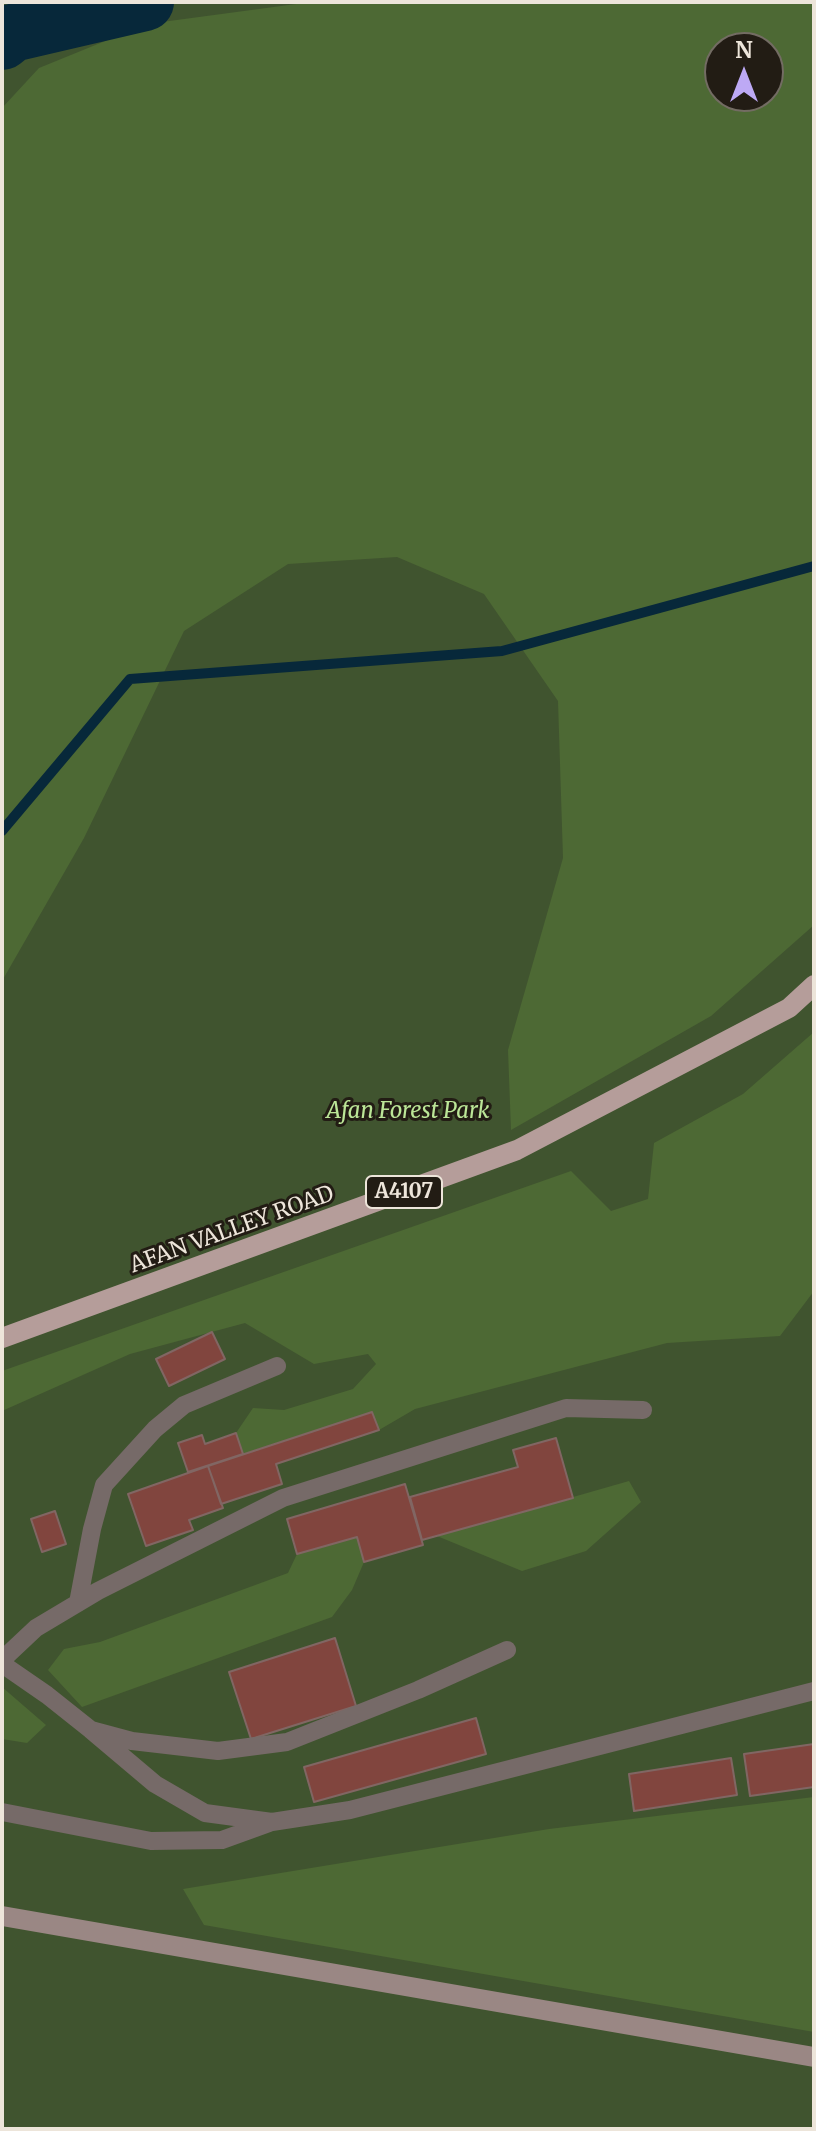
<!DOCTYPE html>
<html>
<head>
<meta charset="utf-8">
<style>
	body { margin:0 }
	#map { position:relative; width:816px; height:2131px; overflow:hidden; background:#403221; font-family:Merriweather,serif }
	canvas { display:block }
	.frame { position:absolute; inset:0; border:4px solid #ede5da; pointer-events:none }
	.north { position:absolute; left:704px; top:32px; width:80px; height:80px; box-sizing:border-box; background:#221c14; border:2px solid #736c63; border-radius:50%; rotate:0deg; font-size:22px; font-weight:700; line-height:32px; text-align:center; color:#ede5da }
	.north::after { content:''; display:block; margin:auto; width:28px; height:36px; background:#bda9f5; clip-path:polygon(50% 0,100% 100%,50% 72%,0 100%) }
</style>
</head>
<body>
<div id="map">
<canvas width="816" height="2131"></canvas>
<div class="frame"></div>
<div class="north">N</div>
</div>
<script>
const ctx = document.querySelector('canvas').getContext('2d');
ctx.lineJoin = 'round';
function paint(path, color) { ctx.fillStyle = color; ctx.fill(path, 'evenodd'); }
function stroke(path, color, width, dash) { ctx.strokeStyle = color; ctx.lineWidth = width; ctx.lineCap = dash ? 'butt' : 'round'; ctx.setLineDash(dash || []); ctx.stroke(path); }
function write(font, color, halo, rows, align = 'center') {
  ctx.font = font + ' Merriweather,serif'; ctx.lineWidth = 6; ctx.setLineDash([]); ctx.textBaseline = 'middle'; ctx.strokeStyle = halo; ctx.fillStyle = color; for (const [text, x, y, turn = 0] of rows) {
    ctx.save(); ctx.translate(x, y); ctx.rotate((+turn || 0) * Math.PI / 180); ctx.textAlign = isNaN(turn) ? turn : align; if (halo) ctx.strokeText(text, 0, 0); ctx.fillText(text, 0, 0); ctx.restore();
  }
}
paint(new Path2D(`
	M2,2H814V2129H2ZM720,48H768V96H720Z`), '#40542f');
paint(new Path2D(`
	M311,2H814V925L711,1016L511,1130L508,1050L563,858L558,701L484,594L397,557L288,564L184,631L84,838L2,981V108L39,68L147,24ZM768,48V96H720V48Z
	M814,1032V1291L780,1336L667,1343L415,1409L379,1430L372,1412L243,1454L236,1433L253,1408L284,1410L353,1389L376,1364L368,1354L314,1364L245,1323L130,1354L2,1411V1371L571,1171L611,1211L648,1199L654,1143L743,1094Z
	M629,1481L641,1502L586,1551L522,1571L437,1536Z
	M357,1537L364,1562L352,1590L332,1617L82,1707L48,1670L64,1649L100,1642L288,1573L297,1554Z
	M2,1687L46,1725L27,1743L2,1739Z
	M814,1797V2032L204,1925L183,1889L549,1829Z`), '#4d6934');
stroke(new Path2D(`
	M2,831L130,679L502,651L814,566`), '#07283a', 10);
stroke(new Path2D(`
	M2,41L12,33L145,2`), '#07283a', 58);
const building = new Path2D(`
	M212,1332L225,1359L169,1386L156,1359Z
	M372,1412L379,1430L276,1464L282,1484L221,1504L208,1466Z
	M236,1433L243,1454L188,1472L178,1443L202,1435L205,1444Z
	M556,1438L573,1498L422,1540L410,1497L518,1467L513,1450Z
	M208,1466L223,1508L189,1520L193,1530L146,1546L128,1494Z
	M405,1484L423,1545L364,1562L357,1537L297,1554L287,1519Z
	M55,1511L66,1544L42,1552L31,1519Z
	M335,1638L356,1706L251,1739L229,1672Z
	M476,1718L486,1754L314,1802L304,1767Z
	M814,1744V1787L750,1796L744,1754Z
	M731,1758L737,1795L634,1811L629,1774Z`);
paint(building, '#81453e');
stroke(building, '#816663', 2);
stroke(new Path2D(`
	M78,1603L92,1529L104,1485L155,1429L184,1405L277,1366
	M2,1660L36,1628L98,1591L283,1498L566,1408L643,1410
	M2,1664L47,1695L91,1730L132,1741L218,1751L287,1742L418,1690L507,1650
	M91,1730L155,1784L205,1813L272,1822L350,1810L814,1691
	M2,1812L151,1841L222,1840L269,1823`), '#766a68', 18);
stroke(new Path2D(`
	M2,1916L814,2057`), '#9a8784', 20);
stroke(new Path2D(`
	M2,1338L517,1150L789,1008L814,985`), '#b59d9a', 20);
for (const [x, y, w] of [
	[404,1192,76]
]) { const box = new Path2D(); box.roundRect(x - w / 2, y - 16, w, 32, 6); ctx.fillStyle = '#221c14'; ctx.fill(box); stroke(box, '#ede5da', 2); }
write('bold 20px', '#ede5da', null, [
	["A4107",404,1192]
]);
write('italic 22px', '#bbe697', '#221c14', [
	["Afan Forest Park",408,1112]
]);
write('22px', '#ede5da', '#221c14', [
	["AFAN VALLEY ROAD",232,1230,-20]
]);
</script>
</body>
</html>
